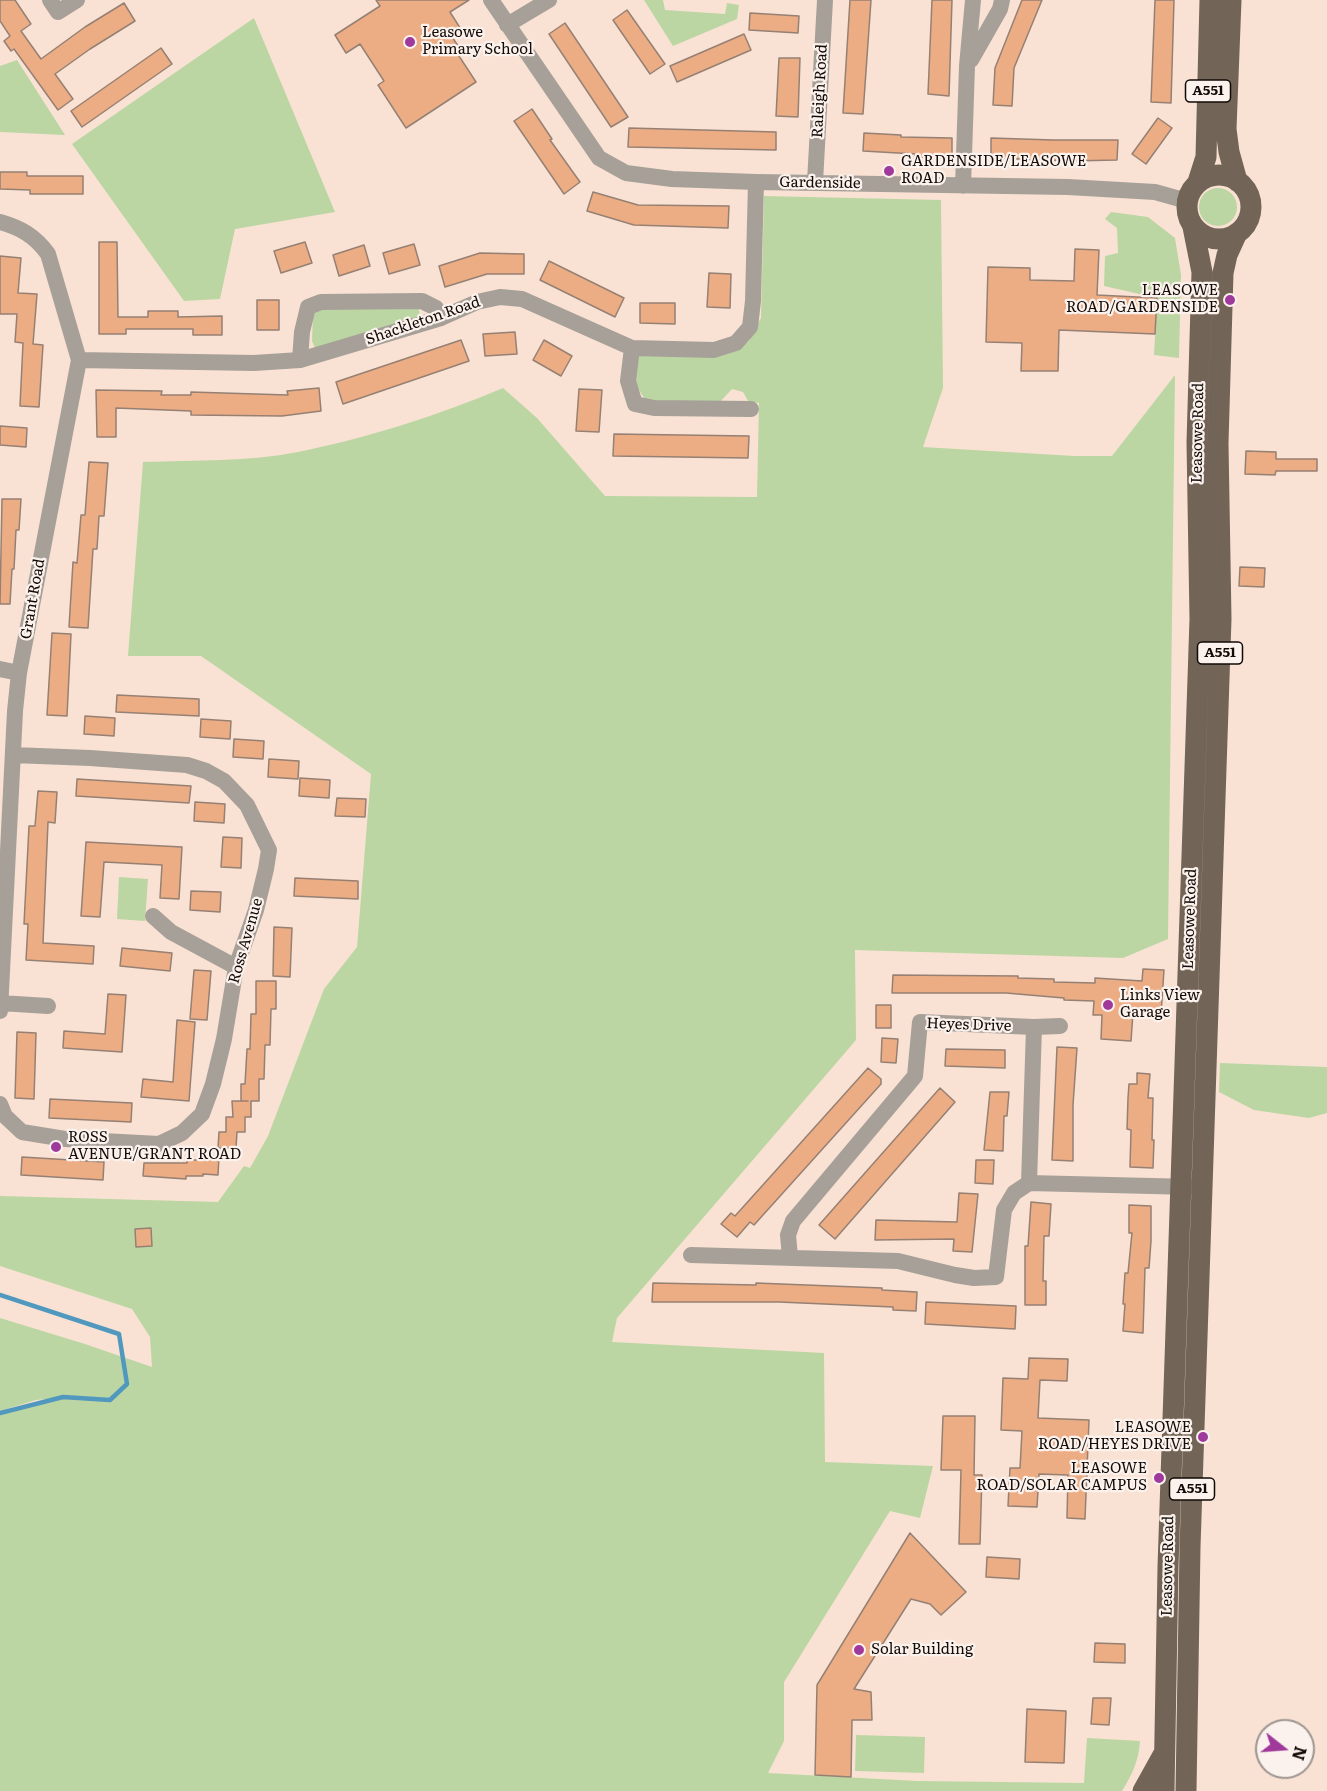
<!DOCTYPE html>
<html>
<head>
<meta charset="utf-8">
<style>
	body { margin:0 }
	#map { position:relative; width:1327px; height:1791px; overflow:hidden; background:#f9e2d4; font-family:Literata,serif }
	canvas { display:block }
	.north { position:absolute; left:1255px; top:1719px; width:60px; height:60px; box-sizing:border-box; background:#fcf2ed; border:2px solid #9e9591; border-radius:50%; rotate:107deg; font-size:16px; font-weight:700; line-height:24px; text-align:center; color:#110a06 }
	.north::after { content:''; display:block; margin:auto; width:21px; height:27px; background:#a0399c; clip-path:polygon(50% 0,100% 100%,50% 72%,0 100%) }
</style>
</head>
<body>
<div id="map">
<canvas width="1327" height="1791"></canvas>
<div class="north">N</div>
</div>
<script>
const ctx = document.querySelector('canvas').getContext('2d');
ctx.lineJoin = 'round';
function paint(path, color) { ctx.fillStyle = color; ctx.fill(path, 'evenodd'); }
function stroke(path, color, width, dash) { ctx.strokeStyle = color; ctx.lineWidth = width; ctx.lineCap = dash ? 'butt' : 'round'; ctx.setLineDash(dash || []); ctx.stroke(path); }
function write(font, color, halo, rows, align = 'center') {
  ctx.font = font + ' Literata,serif'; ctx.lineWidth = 4.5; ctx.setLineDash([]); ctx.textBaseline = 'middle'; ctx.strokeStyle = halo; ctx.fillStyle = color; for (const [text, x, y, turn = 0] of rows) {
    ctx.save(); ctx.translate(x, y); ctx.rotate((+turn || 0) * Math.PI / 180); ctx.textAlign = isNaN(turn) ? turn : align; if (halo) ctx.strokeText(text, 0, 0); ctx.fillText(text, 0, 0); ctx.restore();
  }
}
paint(new Path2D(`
	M644,0H663L665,10L725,14L727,3L739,5L737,19L673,46Z
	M254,18L335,212L235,229L220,299L184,301L72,144Z
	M17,60L65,135L0,132V66Z
	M1199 207a19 19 0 1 1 38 0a19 19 0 1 1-38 0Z
	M764,196L941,200L943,388L923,447L1074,456H1112L1175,375L1168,939L1123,958L855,950L856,1040L617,1318L612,1342L824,1353L825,1462L933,1466L920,1518L890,1511L784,1682V1741L768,1773L917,1781L1084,1783L1087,1738L1140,1741C1139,1760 1132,1775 1122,1791H0V1413L56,1398L36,1400L0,1411V1318L85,1344L152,1367L150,1337L132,1309L0,1266V1196L218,1202L244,1166L250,1168L268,1136L324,989L357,947L371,774L201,656H128L143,462C195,460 248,462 298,452C367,438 439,415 503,388L537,418L605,496L757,497L759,403L748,401L743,392L732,389L718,404L646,401L634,382L637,356L728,354L748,342L761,318Z
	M1111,212L1148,217L1175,238L1181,275L1179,358L1154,355L1157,298L1104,286L1105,256L1118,253L1117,228L1105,219Z
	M418,306L420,315L412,319L315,348L312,341L313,312L322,309Z
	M119,877L148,879L145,921L117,919Z
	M1220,1063L1327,1067V1113L1309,1118L1254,1110L1219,1092Z
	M856,1735L925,1737L924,1773L855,1771Z`), '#bbd6a3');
stroke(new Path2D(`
	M0,1295L119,1334L127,1384L110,1400L63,1397L0,1413`), '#5198be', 4.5);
const building = new Path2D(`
	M0,0H15L31,24L21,31L41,59L85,27L124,3L135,21L90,49L55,74L73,99L58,110L14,49L11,51L4,41L10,36L0,21Z
	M376,0H469L450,12L462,31L452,37L463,53L459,56L476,82L406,128L378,85L384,81L360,44L346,53L335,35L380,6Z
	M850,0H871L863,114L843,113Z
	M932,0H952L949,96L928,94Z
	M1022,0H1042L1014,68L1012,106L993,105L995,68Z
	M1155,0H1174L1171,103L1151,102Z
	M627,10L665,64L650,74L613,20Z
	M750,13L799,16L798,33L749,30Z
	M565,23L628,117L611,127L549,34Z
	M744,34L751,50L677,82L670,66Z
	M161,48L172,64L82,127L71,111Z
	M779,58H800L798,117L776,116Z
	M532,109L552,139L550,140L580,182L564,194L514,121Z
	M1158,118L1172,128L1146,164L1132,154Z
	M629,128L776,132V150L628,147Z
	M864,133L901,135V137L952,138V158L915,157V154L863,151Z
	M991,138L1053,140H1118L1117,160L1071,161L991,158Z
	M0,172H27V176H83V194H30V190L0,189Z
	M593,192L638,205L729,206L728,228L634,225L587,211Z
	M99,242H117L118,317H148V311H178V317L222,316V335H193V329H126V334H99Z
	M305,242L312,263L281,273L274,251Z
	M414,244L420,265L389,274L383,253Z
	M364,245L370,266L339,276L333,255Z
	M1075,249L1099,250L1097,295L1157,298L1155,334L1059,330L1058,371H1021L1022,343L986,342L988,267L1030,268V280L1074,281Z
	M480,253L524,254V274H487L445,287L439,266Z
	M0,256L21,258L18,293L37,294L33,344L43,345L39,407L20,406L23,343L15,342L17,314H0Z
	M549,261L624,298L615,317L540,280Z
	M709,273L731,274L730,308L707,307Z
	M257,300H279V330H257Z
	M640,303H675V324L640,323Z
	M515,332L517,354L485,356L483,334Z
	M461,340L469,361L343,404L336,382Z
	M544,340L572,356L561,376L533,360Z
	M319,388L321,411L282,416L191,415V411L116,408V437H97L96,390L162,391L161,395H191V392L288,395L287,391Z
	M579,389L602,390L599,432L576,431Z
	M0,426L27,428L26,447L0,445Z
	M614,434L749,436L748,458L613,456Z
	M1246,451L1276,452V459H1317V471H1276L1275,475L1245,474Z
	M89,462L108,463L104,516H99L97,549H93L88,628L69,627L73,562L77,563L81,515H85Z
	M2,499H21L19,530H16L14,569H12L10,604H0Z
	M1240,567L1265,568L1264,587L1239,586Z
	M52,633L71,634L67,716L47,715Z
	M117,695L199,699V716L116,712Z
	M85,716L115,718L114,736L84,734Z
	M201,719L231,721L230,739L200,737Z
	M234,739L264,741L263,759L233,757Z
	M269,759L299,761L298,779L268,777Z
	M300,778L330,780L329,798L299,796Z
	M77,779L191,786L189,803L76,796Z
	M38,791L57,792L55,823L48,822L43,943L94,946L93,964L26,960L28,924H24L29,826H35Z
	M337,798L366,799L365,817L335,816Z
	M195,802L225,804L224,823L194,821Z
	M223,837L242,838L241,868L221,867Z
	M86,842L182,847L179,899L160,898L162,865L104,862L100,917L81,916Z
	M295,878L358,881V899L294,896Z
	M191,891L221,892L220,912L190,910Z
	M274,927L292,928L290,977L273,976Z
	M122,948L172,953L170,971L120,966Z
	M1143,969L1164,970L1161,1015L1133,1013L1131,1041L1101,1039L1102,1015H1093L1094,1001L1064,1000V998L1006,993H892L893,975L1018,976V978L1054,979V982L1095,983V978L1142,981Z
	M194,970L211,971L207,1020L190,1019Z
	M256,981H276V1009H271L270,1045H265L264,1079H259V1101H251V1117H245V1132H237L236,1148H218L219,1132H226V1117H233L232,1101H248H241V1084H245L247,1049H250L251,1014H256Z
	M108,994L126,995L122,1052L63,1048L64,1031L105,1034Z
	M876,1005H891V1028H876Z
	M177,1020L195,1022L189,1101L141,1097L143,1079L173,1082Z
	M17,1032L36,1033L34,1099L15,1098Z
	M882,1038L898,1039L896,1063L881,1062Z
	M1057,1047L1077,1048L1073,1105V1161L1052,1160Z
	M946,1049L1005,1050V1068L945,1066Z
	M868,1068L881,1079V1084L754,1225L750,1222L737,1237L721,1224L731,1213L735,1216Z
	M1137,1073L1150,1074L1148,1098H1153L1152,1140H1154L1153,1168L1130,1167L1131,1130L1127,1129L1128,1098L1129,1084H1137Z
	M940,1088L955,1102L835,1239L819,1225Z
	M990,1092H1009L1007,1116H1004L1003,1151L984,1150Z
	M50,1099L132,1103L131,1122L49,1118Z
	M204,1156L219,1157L218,1175L203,1174V1176H186V1179L143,1176L144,1163H187V1160H203Z
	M22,1157L104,1162L103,1180L21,1175Z
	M976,1160H994L993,1184L975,1183Z
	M959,1193L978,1194L972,1252L953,1251L954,1239L875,1240L876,1220L957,1222Z
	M1031,1202L1051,1204L1049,1236H1044L1043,1281H1046V1305H1025V1246H1028Z
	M1129,1205L1151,1206V1241L1149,1268H1145L1143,1333L1123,1331L1125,1304H1123L1125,1273H1128L1132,1233H1129Z
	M151,1228L152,1246L136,1247L135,1229Z
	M653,1283L756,1285V1283L882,1288V1290L917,1292L916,1311L893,1310V1307L779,1302H652Z
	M926,1302L1016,1306L1015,1329L925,1324Z
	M1029,1358L1068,1359L1067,1381L1040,1380L1038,1418L1089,1420L1085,1519L1067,1518L1068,1475L1039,1474L1037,1507L1008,1506L1010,1468H1020L1022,1431L1001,1430L1003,1378L1028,1379Z
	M943,1416H975L974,1475H982L980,1544H959L961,1470H941Z
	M910,1533L966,1592L941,1615L930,1604L911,1599L854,1689L871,1692L872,1720H852L851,1777L815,1775L817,1685Z
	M987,1557L1020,1559L1019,1579L986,1577Z
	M1095,1643L1125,1644V1663L1094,1662Z
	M1093,1698H1111L1109,1725L1091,1724Z
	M1027,1709L1066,1711L1064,1763L1025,1762Z`);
paint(building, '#ecad85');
stroke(building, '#958073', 1.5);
stroke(new Path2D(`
	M50,0L58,12L77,0
	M491,0L599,158L626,173L672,179L756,182L1068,187L1155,192L1187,201
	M507,25L549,0
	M971,60L1000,9L1002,0
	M815,182L825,0
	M963,186L967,66L973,0
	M0,222C21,228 35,236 48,254L79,360L19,673L15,711L0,1011
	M632,348L628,381L635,404L654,408L751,409
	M79,360L254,363L300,360L441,318L477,302L500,297L522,299L632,348L714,350L736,343L750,327L753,301L756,182
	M300,360L302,332L308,307L321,302L422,301L436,308L441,318
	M0,669L19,673
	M153,916L171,932L236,967
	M0,1003L48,1006
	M0,1104L5,1116L22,1132L65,1139L159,1144L182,1133L202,1114L213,1084L224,1039L236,967L256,910L266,869L269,850L247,805L224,781L206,771L187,765L90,758L13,755
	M1029,1183L1034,1027
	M691,1255L898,1261L955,1275L974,1278L996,1277L1004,1210L1014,1193L1029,1183L1192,1187
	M790,1257L788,1235L793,1221L915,1076L920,1022L1034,1027L1060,1026`), '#a7a098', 16);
stroke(new Path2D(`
	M1231,0L1226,129L1229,152L1237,181
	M1187 207a32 32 0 1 1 64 0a32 32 0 1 1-64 0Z
	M1198,182L1206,157L1210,0
	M1143,1791L1163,1755
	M1164,1791L1168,1567L1200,619L1197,442L1202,272L1193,227
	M1186,1791L1190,1547L1221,619L1218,443L1223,273L1227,255L1237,233`), '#726557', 21);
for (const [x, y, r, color] of [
	[410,42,6,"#a0399c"],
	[889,171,6,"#a0399c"],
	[1230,300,6,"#a0399c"],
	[1108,1005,6,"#a0399c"],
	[56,1147,6,"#a0399c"],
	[1203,1437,6,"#a0399c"],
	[1159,1478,6,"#a0399c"],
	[859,1650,6,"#a0399c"]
]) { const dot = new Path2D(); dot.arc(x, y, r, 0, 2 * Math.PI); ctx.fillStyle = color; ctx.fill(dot); stroke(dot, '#fcf2ed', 2); }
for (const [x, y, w] of [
	[1208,91,45],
	[1220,653,45],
	[1192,1489,45]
]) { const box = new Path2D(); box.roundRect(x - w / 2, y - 11, w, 22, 4.5); ctx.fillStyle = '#fcf2ed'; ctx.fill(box); stroke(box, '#110a06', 1.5); }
write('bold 14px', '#110a06', null, [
	["A551",1208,91],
	["A551",1220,653],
	["A551",1192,1489]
]);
write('15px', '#110a06', '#fcf2ed', [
	["Leasowe",422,33],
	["Primary School",422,50],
	["GARDENSIDE/LEASOWE",901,162],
	["ROAD",901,179],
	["LEASOWE",1218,291,"right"],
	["ROAD/GARDENSIDE",1218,308,"right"],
	["Links View",1120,996],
	["Garage",1120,1013],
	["ROSS",68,1138],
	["AVENUE/GRANT ROAD",68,1155],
	["LEASOWE",1191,1428,"right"],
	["ROAD/HEYES DRIVE",1191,1445,"right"],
	["LEASOWE",1147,1469,"right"],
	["ROAD/SOLAR CAMPUS",1147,1486,"right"],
	["Solar Building",871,1650]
], 'left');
write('15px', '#110a06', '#fcf2ed', [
	["Raleigh Road",820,91,-87],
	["Gardenside",820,183,1],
	["Shackleton Road",423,321,-19],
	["Leasowe Road",1198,433,-89],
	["Grant Road",33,599,-80],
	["Leasowe Road",1190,919,-88],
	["Ross Avenue",246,941,-74],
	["Heyes Drive",969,1025,2],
	["Leasowe Road",1168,1566,-89]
]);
</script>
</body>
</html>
